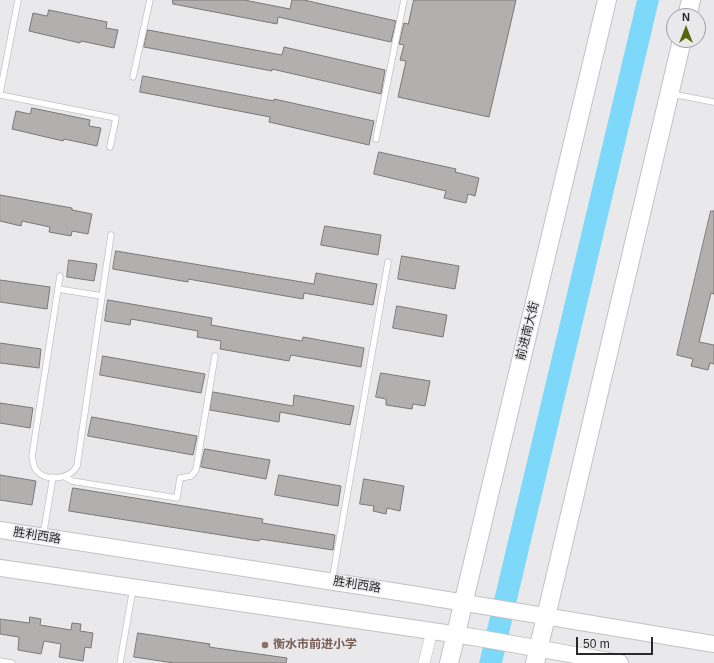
<!DOCTYPE html>
<html>
<head>
<meta charset="utf-8">
<style>
	body { margin:0 }
	#map { position:relative; width:714px; height:663px; overflow:hidden; background:#e9e9eb; font-family:Arial,sans-serif }
	canvas { display:block }
	.north { position:absolute; left:666px; top:8px; width:40px; height:40px; box-sizing:border-box; background:#e9e9eb; border:1px solid #9d9d9e; border-radius:50%; rotate:0deg; font-size:11px; font-weight:700; line-height:16px; text-align:center; color:#2a2a2a }
	.north::after { content:''; display:block; margin:auto; width:14px; height:18px; background:#56670f; clip-path:polygon(50% 0,100% 100%,50% 72%,0 100%) }
	.scale { position:absolute; left:576px; top:637px; width:77px; height:18px; box-sizing:border-box; border:2px solid #2a2a2a; border-top:0; padding-left:5px; font-size:12px; line-height:14px; white-space:nowrap; color:#2a2a2a; -webkit-text-stroke:3px #e9e9eb; paint-order:stroke }
</style>
</head>
<body>
<div id="map">
<canvas width="714" height="663"></canvas>
<div class="north">N</div>
<div class="scale">50 m</div>
</div>
<script>
const ctx = document.querySelector('canvas').getContext('2d');
ctx.lineJoin = 'round';
function paint(path, color) { ctx.fillStyle = color; ctx.fill(path, 'evenodd'); }
function stroke(path, color, width, dash) { ctx.strokeStyle = color; ctx.lineWidth = width; ctx.lineCap = dash ? 'butt' : 'round'; ctx.setLineDash(dash || []); ctx.stroke(path); }
function write(font, color, halo, rows, align = 'center') {
  ctx.font = font + ' Arial,"Noto Sans SC",sans-serif'; ctx.lineWidth = 3; ctx.setLineDash([]); ctx.textBaseline = 'middle'; ctx.strokeStyle = halo; ctx.fillStyle = color; for (const [text, x, y, turn = 0] of rows) {
    ctx.save(); ctx.translate(x, y); ctx.rotate((+turn || 0) * Math.PI / 180); ctx.textAlign = isNaN(turn) ? turn : align; if (halo) ctx.strokeText(text, 0, 0); ctx.fillText(text, 0, 0); ctx.restore();
  }
}
paint(new Path2D(`
	M637,0H659L502,663H479Z`), '#7dd8f9');
const building = new Path2D(`
	M173,0H244L290,9L292,0H304L396,21L391,42L278,17L277,24L173,4Z
	M414,0H516L489,117L398,97L406,61L400,60L404,45L399,44L404,23L408,24Z
	M49,10L107,22L106,28L118,30L114,48L81,41L80,43L29,31L33,13L47,16Z
	M148,30L282,55L284,47L385,70L381,94L272,69V71L144,47Z
	M143,76L274,101V99L374,121L369,145L269,122L270,117L140,92Z
	M32,108L90,120L89,126L101,128L97,146L64,139L63,141L12,129L16,111L30,114Z
	M379,152L456,169L455,172L479,178L475,196L468,194L466,203L444,198L446,191L374,174Z
	M0,195L72,208V210L92,214L88,234L72,231L71,236L49,232L50,227L22,221L21,226L0,221Z
	M711,211H714V294L711,293L699,342L714,345V364L710,363L708,370L691,366L693,359L677,355Z
	M325,226L381,235L378,255L321,245Z
	M116,251L314,284L316,273L377,284L373,305L304,293L303,299L188,279V282L113,269Z
	M402,256L459,266L455,289L398,279Z
	M69,260L97,264L94,281L67,277Z
	M0,280L50,287L47,309L0,302Z
	M108,300L212,318L211,325L302,341L303,337L364,348L361,367L291,355L289,361L220,349L221,341L197,337L198,331L131,319L130,325L105,321Z
	M397,306L447,315L443,337L393,328Z
	M0,343L41,349L39,368L0,363Z
	M103,356L205,374L201,393L100,375Z
	M381,373L430,381L425,406L413,404L412,409L386,405V399L376,397Z
	M213,392L293,406L294,395L354,406L350,425L280,412L279,422L210,410Z
	M0,403L33,408L30,428L0,423Z
	M92,417L197,436L193,455L88,436Z
	M205,449L270,460L266,479L201,467Z
	M0,475L36,481L32,505L0,500Z
	M279,475L341,486L338,506L275,495Z
	M364,479L404,486L400,511L387,508L386,514L373,511L374,506L360,504Z
	M73,488L263,519L262,523L335,535L333,550L260,539L259,541L69,511Z
	M30,617L41,619L40,625L71,630L72,623L81,624L80,631L93,633L91,648L85,647L83,661L59,657L61,644L44,641L41,654L18,650L19,637L0,634V619L29,623Z
	M138,633L210,644L209,647L287,658L286,663H174L134,657Z`);
paint(building, '#b1b0af');
stroke(building, '#7a7877', 1);
const service = new Path2D(`
	M133,77L150,0
	M0,93L18,0
	M672,94L714,102
	M0,95L116,118L110,147
	M376,139L404,0
	M60,276L32,456C33,462 33,467 37,471C47,482 70,479 77,466L111,235
	M58,289L102,296
	M65,477L72,481L177,498L180,478L191,476L196,470L215,356
	M43,536L53,477
	M332,581L388,262
	M0,661L12,663
	M120,663L133,588`);
const minor = new Path2D(`
	M424,663L432,631`);
const secondary = new Path2D(`
	M0,530L411,594L714,644
	M0,568L473,637L620,663`);
const primary = new Path2D(`
	M687,16L691,0
	M449,663L607,0
	M535,663L682,40`);
stroke(service, '#c1c2c3', 7);
stroke(minor, '#c1c2c3', 12);
stroke(secondary, '#c1c2c3', 18);
stroke(primary, '#c1c2c3', 20);
stroke(service, '#fff', 5.5);
stroke(minor, '#fff', 11);
stroke(secondary, '#fff', 16);
stroke(primary, '#fff', 18);
for (const [x, y, r, color] of [
	[265,645,4,"#8d6e63"]
]) { const dot = new Path2D(); dot.arc(x, y, r, 0, 2 * Math.PI); ctx.fillStyle = color; ctx.fill(dot); stroke(dot, '#e9e9eb', 1.5); }
write('12px', '#2a2a2a', '#e9e9eb', [
	["前进南大街",528,331,-76],
	["胜利西路",37,536,9],
	["胜利西路",357,585,9]
]);
write('bold 12px', '#785e54', '#e9e9eb', [
	["衡水市前进小学",273,645]
], 'left');
</script>
</body>
</html>
